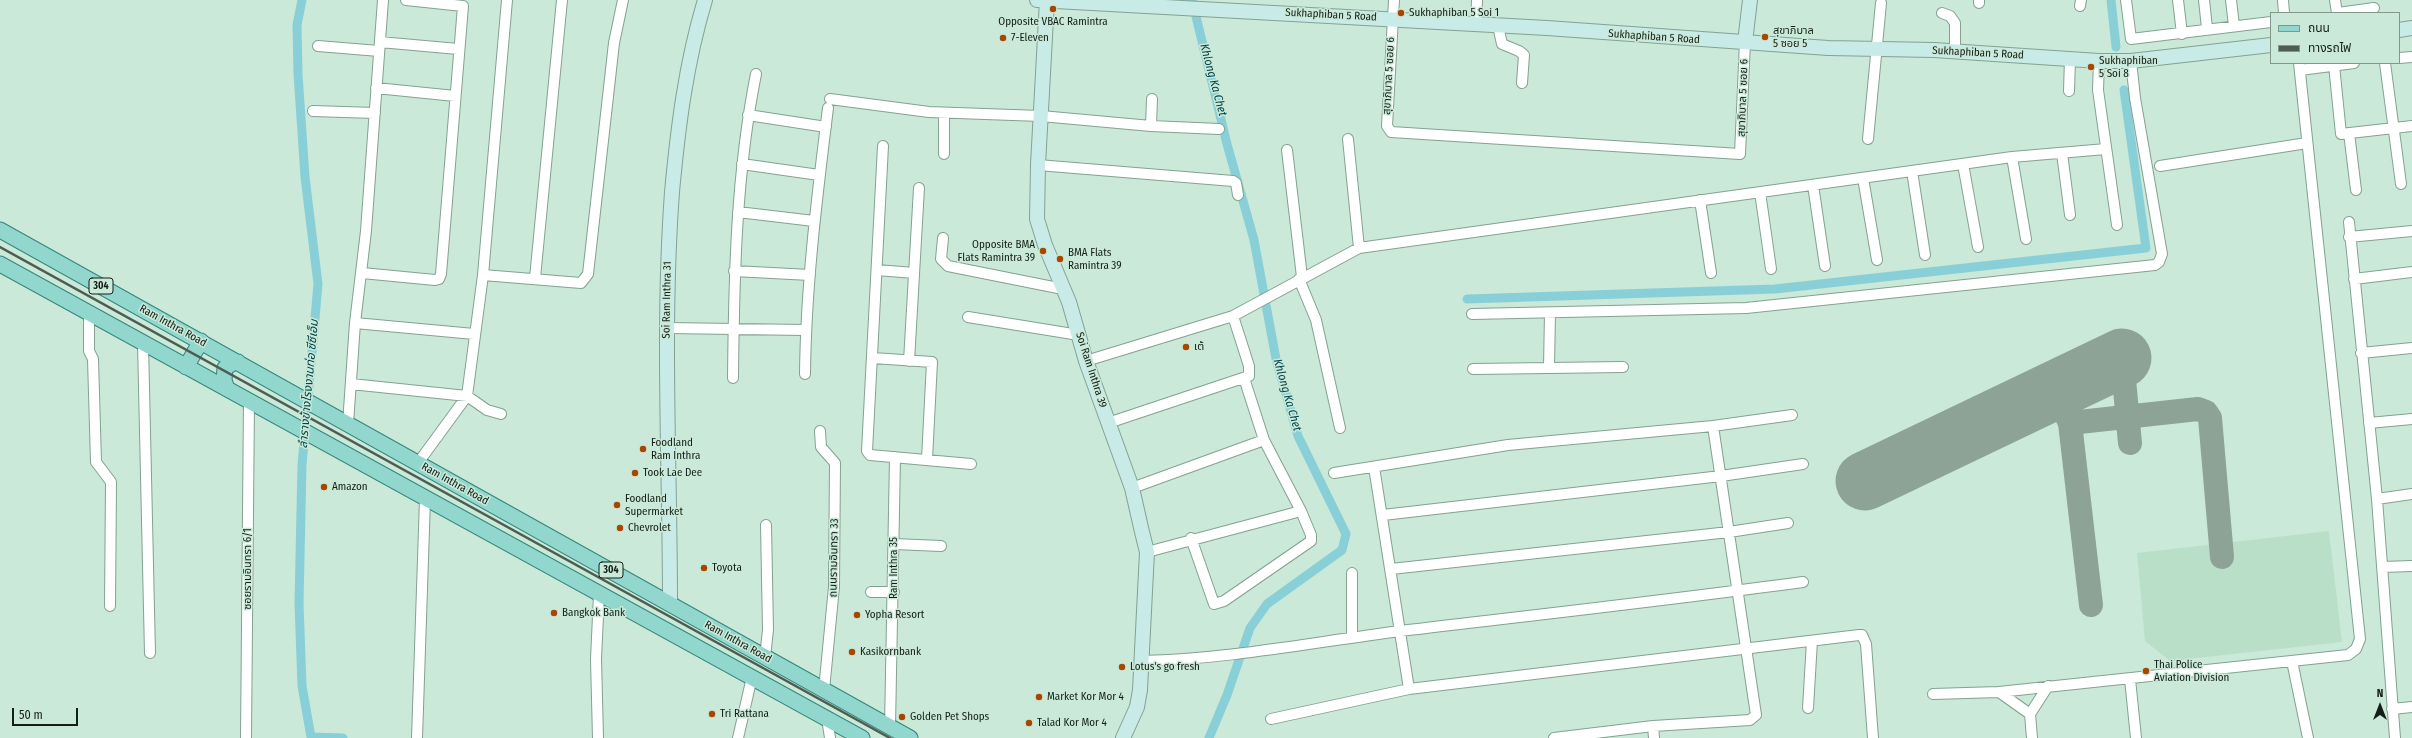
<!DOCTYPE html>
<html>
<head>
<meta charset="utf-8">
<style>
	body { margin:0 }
	#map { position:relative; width:2412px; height:738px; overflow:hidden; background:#cbe9d8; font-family:"Fira Sans Condensed","Noto Sans Thai",sans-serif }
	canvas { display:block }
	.legend { position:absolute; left:2270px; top:12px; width:130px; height:52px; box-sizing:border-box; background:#cbe9d8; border:1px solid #81988b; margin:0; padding:5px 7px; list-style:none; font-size:12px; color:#131e18 }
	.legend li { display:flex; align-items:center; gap:8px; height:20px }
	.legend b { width:20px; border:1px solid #81988b }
	.north { position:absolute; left:2360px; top:686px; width:40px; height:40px; -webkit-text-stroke:3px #cbe9d8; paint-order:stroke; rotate:0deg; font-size:11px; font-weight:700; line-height:16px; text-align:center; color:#131e18 }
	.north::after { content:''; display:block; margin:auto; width:14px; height:18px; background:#131e18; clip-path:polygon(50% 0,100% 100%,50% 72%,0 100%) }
	.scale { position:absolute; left:12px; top:708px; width:66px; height:18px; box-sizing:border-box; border:2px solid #131e18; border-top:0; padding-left:5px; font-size:12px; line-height:14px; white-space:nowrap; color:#131e18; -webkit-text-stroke:3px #cbe9d8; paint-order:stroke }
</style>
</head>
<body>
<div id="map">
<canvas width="2412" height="738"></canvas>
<ul class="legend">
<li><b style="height:5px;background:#91d7ce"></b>ถนน</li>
<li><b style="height:5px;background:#4d5d54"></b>ทางรถไฟ</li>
</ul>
<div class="north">N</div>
<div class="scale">50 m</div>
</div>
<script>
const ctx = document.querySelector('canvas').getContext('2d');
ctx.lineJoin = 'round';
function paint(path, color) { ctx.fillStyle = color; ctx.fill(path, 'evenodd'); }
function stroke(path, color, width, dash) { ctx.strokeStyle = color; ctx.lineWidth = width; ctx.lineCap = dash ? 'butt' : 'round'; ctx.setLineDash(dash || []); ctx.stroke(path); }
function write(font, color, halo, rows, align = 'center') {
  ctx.font = font + ' "Fira Sans Condensed","Noto Sans Thai",sans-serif'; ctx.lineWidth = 3; ctx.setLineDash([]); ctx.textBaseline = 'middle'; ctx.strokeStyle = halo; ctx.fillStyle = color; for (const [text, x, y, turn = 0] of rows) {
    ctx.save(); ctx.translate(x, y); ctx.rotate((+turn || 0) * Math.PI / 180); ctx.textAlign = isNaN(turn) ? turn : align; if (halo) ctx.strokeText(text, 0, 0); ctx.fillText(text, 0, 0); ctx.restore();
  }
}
paint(new Path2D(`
	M2329,531L2342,642L2170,661L2145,641L2137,553Z`), '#badfc9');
stroke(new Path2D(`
	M302,0L297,25L298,74L305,177L318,284L302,465L299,603L302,686L311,737L343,738
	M1192,0L1227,144L1254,240L1276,359L1298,436L1346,534L1342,550L1267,604L1250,628L1227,695L1209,738
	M2111,0L2116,47
	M1467,299L1775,289L2146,248L2124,90`), '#89cfd7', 9);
stroke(new Path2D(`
	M2122,358L2130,443
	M2054,390L2070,423
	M2091,605L2070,423L2198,409L2206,412L2210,418L2222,557`), '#8ca396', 24);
stroke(new Path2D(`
	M1865,481L2122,358`), '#8ca396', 59);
const street = new Path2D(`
	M1394,0L1387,126L1391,132L1740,154L1745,42
	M2126,0L2131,39L2271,22
	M2178,0L2182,34
	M2204,0L2207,28
	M2231,0L2234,26
	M2283,0L2284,13
	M2335,0L2337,13
	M1979,3V0
	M2080,6L2081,0
	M1942,13L1950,16L1955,23V51
	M2338,13L2374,8
	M1476,24L1477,0
	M1498,26L1502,44L1519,51L1524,55L1522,83
	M380,42L458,49
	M318,46L379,51
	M2399,58L2412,57
	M2099,61L2098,90L2117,225
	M2385,63L2401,184
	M2334,65L2341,134L2412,126
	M2300,70L2354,63
	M376,88L455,96
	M2069,91L2070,59
	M830,99L929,112L1041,116L1151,126L1219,129
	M313,111L375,113
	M944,113V154
	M748,115L826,127
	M1151,126L1152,99
	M2349,133L2356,190
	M1348,139L1359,248
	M1868,139L1881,3
	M883,146L867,451L870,455L971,464
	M1287,150L1302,277
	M2062,153L2070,215
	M2012,157L2026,239
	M742,164L819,175
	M1963,164L1978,247
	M1038,165L1233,181L1236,183L1238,195
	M2160,166L2307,143
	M1912,171L1925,255
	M1863,178L1877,260
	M1813,185L1825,266
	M1760,192L1771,269
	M1700,200L1711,273
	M738,212L814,221
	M2349,222L2377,499L2395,738
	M2349,237L2412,231
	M943,238L941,259L948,266L1063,289
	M877,270L914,273
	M734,271L810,275
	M362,273L435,280L439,279L441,274L463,6L406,0
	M483,275L581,283L588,274L614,43L623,0
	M535,278L562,0
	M1299,279L1316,320L1340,428
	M2354,279L2412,272
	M89,313V351L93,359L96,462L111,482L110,606
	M1472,314L1746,308L2155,265L2159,262L2162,254L2135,98L2131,61
	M968,317L1079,335
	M355,323L474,334
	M666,328L806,330
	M143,343L150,653
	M2361,353L2412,348
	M873,358L932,362L927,459
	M909,361L919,188
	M1086,361L1233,316L1359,248L2012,157L2106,149
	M1549,367L1550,313
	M1473,369L1623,367
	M805,374C806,284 817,197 828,108
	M733,378C734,276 736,174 756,74
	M351,384L467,396L487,410L501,414
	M1108,423L1249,376V366L1233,316
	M2369,423L2412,419
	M348,424L355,323L366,231L383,0
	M820,431L821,447L835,463L834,587L824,690
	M418,463L467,396L483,275L507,0
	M1374,467L1409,689
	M1334,473L1508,445L1713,426L1792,415
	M1132,488L1264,440
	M2377,499L2412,494
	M1383,515L1721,476L1803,464
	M1191,538L1214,604L1224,601L1311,541V535L1301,511L1264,440L1244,378
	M894,544L941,546
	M1147,552L1301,511
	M2382,567L2412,566
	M1391,569L1729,532L1788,523
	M1352,573V637
	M871,592H894
	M765,657L768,630L766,525
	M1142,661C1229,659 1314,642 1401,631C1535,615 1670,600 1803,582
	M2292,661L2308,738
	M2130,679L2136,738
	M1999,692L2030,714L2032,738
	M1933,694L1999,692L2348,655L2356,649L2360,639L2299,63
	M1808,708L1812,641
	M2392,709L2412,707
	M2030,714L2048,686
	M827,718L830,738
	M1271,719L1409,689L1859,635H1862L1866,644L1873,738
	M1653,726L1654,738
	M890,727L895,457
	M246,738L249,400
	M417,738L425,499
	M598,738L596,659L599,594
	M738,738L752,677
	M1554,738L1653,726L1750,720L1756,715L1713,426`);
const secondary = new Path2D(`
	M1037,0L1547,28L1828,48L1934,50L2099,61H2131L2271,45
	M1047,0L1038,165L1037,219L1045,245L1069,302L1086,361L1132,488L1142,532L1147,552L1140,690L1137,707L1123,738
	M2399,30L2412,28
	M1745,42L1750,0
	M670,604C670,466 662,329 672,192C678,127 686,63 705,0`);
const primary = new Path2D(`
	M0,230L910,738
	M0,264L862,738
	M186,367L201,341
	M227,389L224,380L225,368L233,363L238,362`);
stroke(street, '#84a191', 12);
stroke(secondary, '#84a191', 16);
stroke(primary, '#35857a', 17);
stroke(street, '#fff', 10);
stroke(secondary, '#c8ebe7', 14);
stroke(primary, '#91d7ce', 15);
stroke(new Path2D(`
	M0,247L890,738`), '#4d5d54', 2.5);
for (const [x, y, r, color] of [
	[1053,9,4,"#a74600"],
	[1401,13,4,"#a74600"],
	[1765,37,4,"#a74600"],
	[1003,38,4,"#a74600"],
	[2091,67,4,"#a74600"],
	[1043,251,4,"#a74600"],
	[1060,259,4,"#a74600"],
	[1186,347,4,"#a74600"],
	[643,449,4,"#a74600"],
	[635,473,4,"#a74600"],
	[324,487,4,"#a74600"],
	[617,505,4,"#a74600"],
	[620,528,4,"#a74600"],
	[704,568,4,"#a74600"],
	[554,613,4,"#a74600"],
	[857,615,4,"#a74600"],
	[852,652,4,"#a74600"],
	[1122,667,4,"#a74600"],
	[2146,671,4,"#a74600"],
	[1039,697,4,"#a74600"],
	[712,714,4,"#a74600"],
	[902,717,4,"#a74600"],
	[1029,723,4,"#a74600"]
]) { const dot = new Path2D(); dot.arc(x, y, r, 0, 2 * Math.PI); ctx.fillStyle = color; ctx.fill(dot); stroke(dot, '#cbe9d8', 1.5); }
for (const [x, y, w] of [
	[101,286,24],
	[611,570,24]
]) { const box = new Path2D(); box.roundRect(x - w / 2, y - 8, w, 16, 3); ctx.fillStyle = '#cbe9d8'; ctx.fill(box); stroke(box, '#131e18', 1); }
write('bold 10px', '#131e18', null, [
	["304",101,286],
	["304",611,570]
]);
write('11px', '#131e18', '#cbe9d8', [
	["Sukhaphiban 5 Soi 1",1409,13],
	["Opposite VBAC Ramintra",1053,22,"center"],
	["สุขาภิบาล",1773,31],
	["5 ซอย 5",1773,44],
	["7-Eleven",1011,38],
	["Sukhaphiban",2099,61],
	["5 Soi 8",2099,74],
	["Opposite BMA",1035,245,"right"],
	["Flats Ramintra 39",1035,258,"right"],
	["BMA Flats",1068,253],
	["Ramintra 39",1068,266],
	["เต้",1194,347],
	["Foodland",651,443],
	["Ram Inthra",651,456],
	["Took Lae Dee",643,473],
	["Amazon",332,487],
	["Foodland",625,499],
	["Supermarket",625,512],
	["Chevrolet",628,528],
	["Toyota",712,568],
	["Bangkok Bank",562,613],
	["Yopha Resort",865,615],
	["Kasikornbank",860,652],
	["Thai Police",2154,665],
	["Aviation Division",2154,678],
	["Lotus's go fresh",1130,667],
	["Market Kor Mor 4",1047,697],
	["Tri Rattana",720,714],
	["Golden Pet Shops",910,717],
	["Talad Kor Mor 4",1037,723]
], 'left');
write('11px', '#131e18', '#cbe9d8', [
	["Sukhaphiban 5 Road",1331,15,3],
	["Sukhaphiban 5 Road",1654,37,4],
	["Sukhaphiban 5 Road",1978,53,3],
	["สุขาภิบาล 5 ซอย 6",1389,76,-87],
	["สุขาภิบาล 5 ซอย 6",1743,98,-88],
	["Soi Ram Inthra 31",667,300,-89],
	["Ram Inthra Road",173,326,29],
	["Soi Ram Inthra 39",1091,370,72],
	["Ram Inthra Road",455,484,29],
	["ถนนรามอินทรา 33",834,558,-89],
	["Ram Inthra 35",894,568,-90],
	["ซอยรามอินทรา 6/1",248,569,-90],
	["Ram Inthra Road",738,642,29]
]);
write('italic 12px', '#00444a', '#cbe9d8', [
	["Khlong Ka Chet",1213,80,75],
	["ลำรางข้างโรงงานท่อ ซีซีเอ็ม",309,384,-85],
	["Khlong Ka Chet",1287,395,74]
]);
</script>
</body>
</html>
